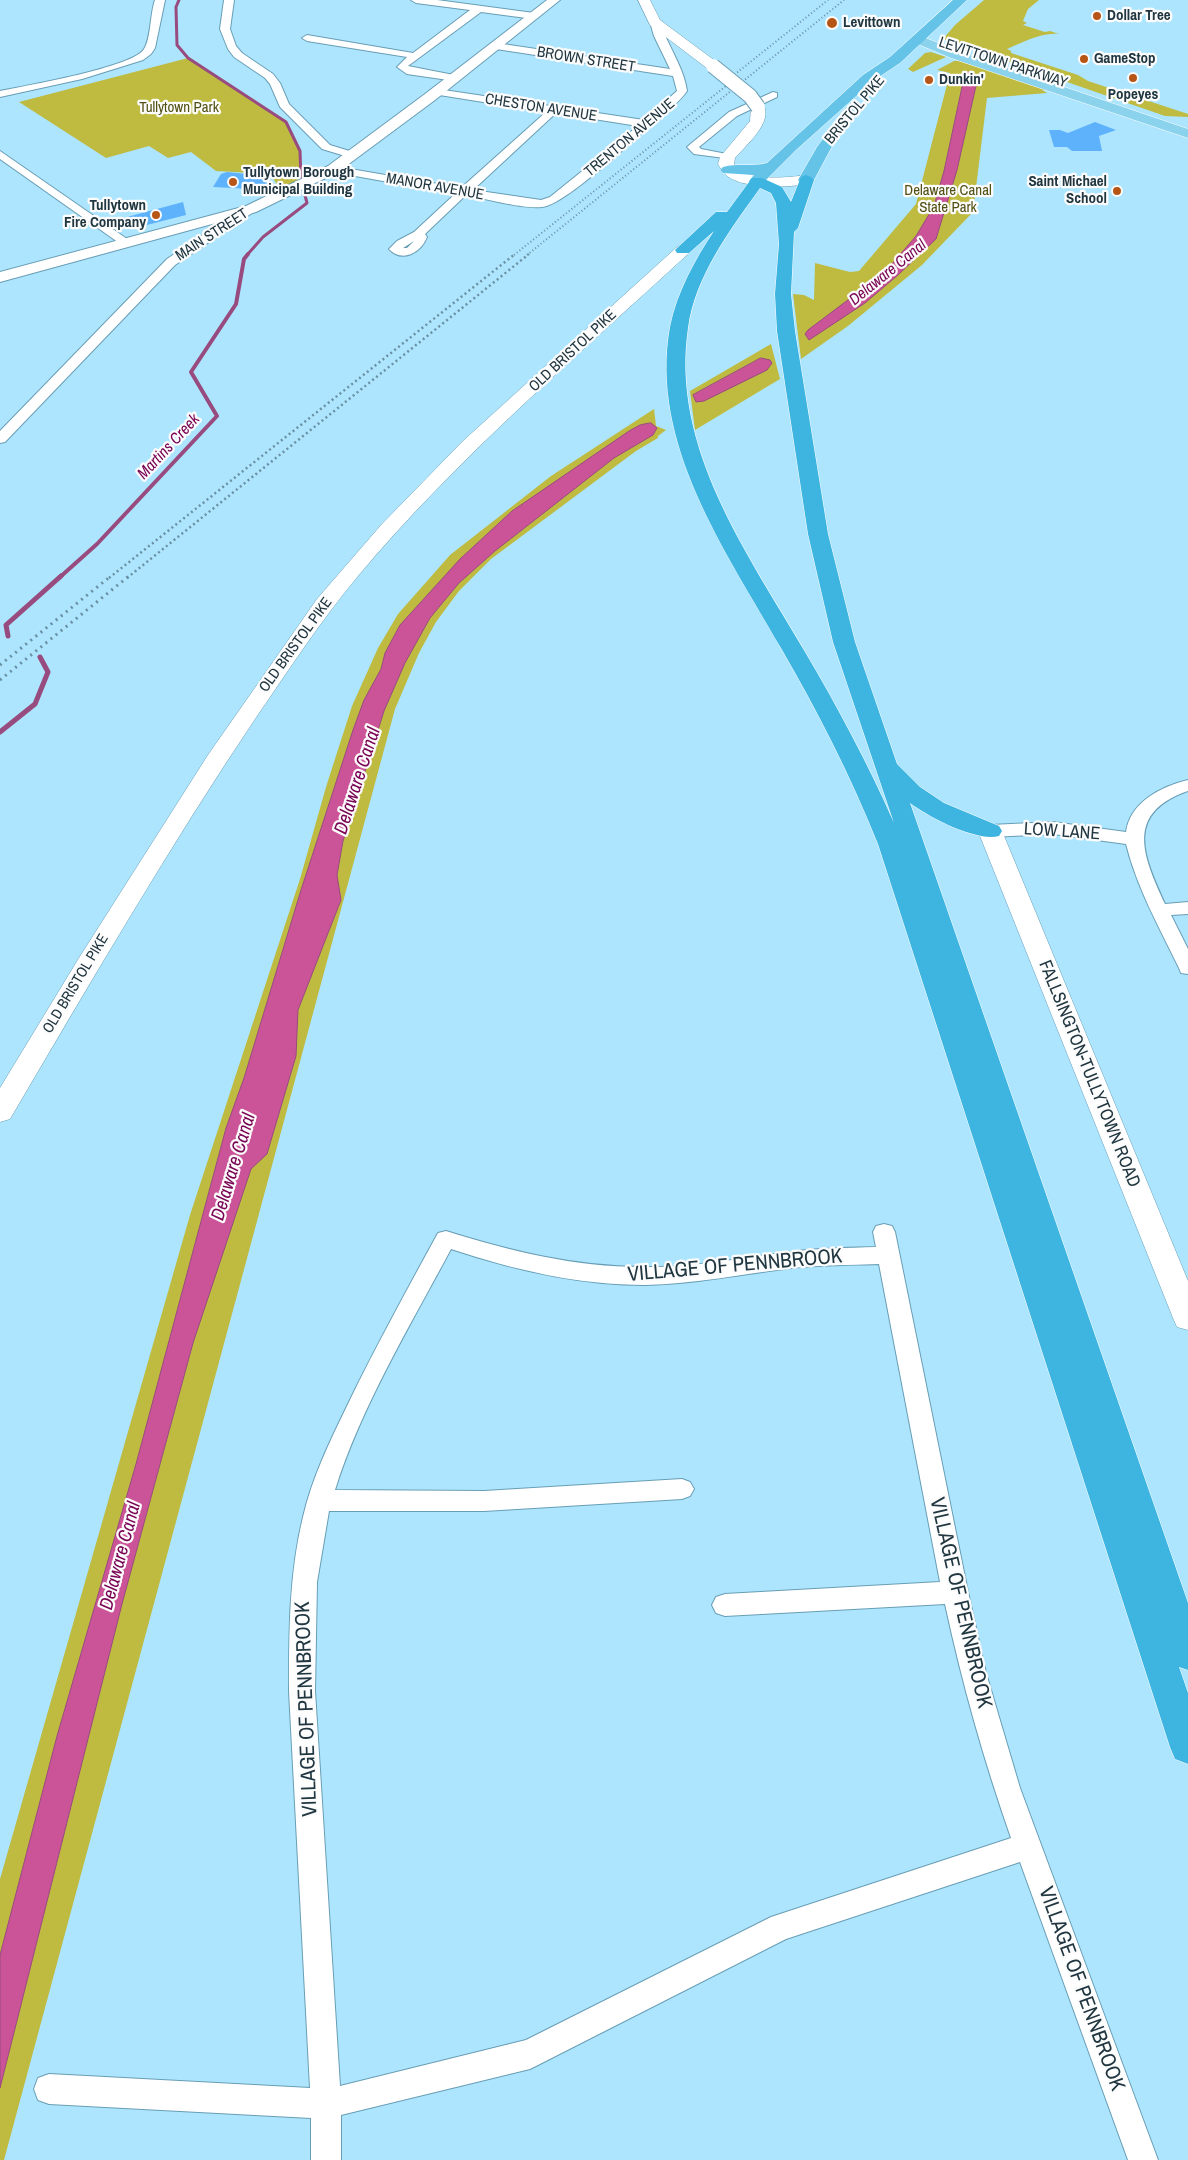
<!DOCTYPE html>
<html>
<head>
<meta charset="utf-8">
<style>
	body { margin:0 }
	canvas { display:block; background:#ade5fe }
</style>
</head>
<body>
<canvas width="1188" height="2160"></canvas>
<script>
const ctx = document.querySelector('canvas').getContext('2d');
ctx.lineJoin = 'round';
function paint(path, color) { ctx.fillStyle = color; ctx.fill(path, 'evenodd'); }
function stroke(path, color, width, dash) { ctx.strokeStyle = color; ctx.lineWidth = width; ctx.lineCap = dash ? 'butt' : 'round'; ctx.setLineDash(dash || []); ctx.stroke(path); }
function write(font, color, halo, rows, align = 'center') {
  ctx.font = font + ' "Archivo Narrow",sans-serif'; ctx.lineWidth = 4.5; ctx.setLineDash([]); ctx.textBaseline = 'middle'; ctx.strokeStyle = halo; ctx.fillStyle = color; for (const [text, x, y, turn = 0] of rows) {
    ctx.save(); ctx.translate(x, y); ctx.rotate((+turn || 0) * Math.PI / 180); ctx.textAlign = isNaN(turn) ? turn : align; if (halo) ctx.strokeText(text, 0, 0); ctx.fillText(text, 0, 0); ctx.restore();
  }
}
paint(new Path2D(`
	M984,0H1039L1028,9L1023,21L1027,23L1023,25L1045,32L1050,31L1059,34C1042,32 1023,42 1007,49L1011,51V53L1078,75L1088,81L1188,114V117L1165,116L943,39L955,25Z
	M931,52L946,57L913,72L908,69L925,53Z
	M188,58L286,122L300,151L301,180L281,190L270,174L216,171L191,152L168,158L149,146L106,158L19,102Z
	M961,60L1056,91L1042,90L1047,93L987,98L973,212L922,265L848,326L801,359L793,294L804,295L814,300L815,263L850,272L859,271L916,204L950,73L937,70L954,61Z
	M771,344L780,379L695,430L690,391Z
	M654,409L656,426L666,430L658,436V438L636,451L491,559L459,591L436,622L419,653L395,709L4,2160H0V1879L190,1215L300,879L326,787L352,706L378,648L398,614L450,555L551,476Z`), '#bfbb41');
const water = new Path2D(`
	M970,72L974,73L970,75L978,77L957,170L936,239L898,275L865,303L809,340L805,334L808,330L885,272L916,236L934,206L944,171L965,73Z
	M761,358L770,360L772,363L767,370L704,401L696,402L693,395Z
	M651,423L657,428L653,435L614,458L495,551L459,583L430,618L405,663L384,711L343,841L337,875L341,900L298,1010L296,1056L267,1154L251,1169L193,1343L122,1604L0,2088V1955L57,1736L136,1464L226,1128L244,1078L301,890L353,730L364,700L381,669L385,653L400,625L460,559L512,511L629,431L640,425Z`);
paint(water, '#cb5499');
stroke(water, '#984b7e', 1);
stroke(new Path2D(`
	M179,0L176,7L177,45L188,58L286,122L300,151L301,180L307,203L263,237L247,255`), '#984b7e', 3);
stroke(new Path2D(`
	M59,578L97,544L217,416L191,372L236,304L244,259L248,254`), '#984b7e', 4);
stroke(new Path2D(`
	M8,636L6,625L61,576
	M0,732L35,704L48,672L40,657`), '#984b7e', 5);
paint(new Path2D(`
	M1095,122L1116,130L1099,136L1102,151H1072L1067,147H1054L1049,130H1060L1068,133Z
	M227,172L268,176L264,181L274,187L255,192L251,189L213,187L221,174Z
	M183,202L186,215L139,227L127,217Z`), '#5eb2fc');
const minor = new Path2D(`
	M155,0H165L155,48L151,54L143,60L82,79L0,97V91C24,86 134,67 144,49C151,39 150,14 155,0Z
	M224,0H234L230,29L236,46L242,53L273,74L280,83L289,104L330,145L356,153L357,155L356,157L352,158L322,149L280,107L270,84L265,78L234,57L228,49L220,29Z
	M411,0H437L534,13L539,16L534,19L481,12L408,66L459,76L460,78L455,81L407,74L397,67L407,57L307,41L302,38L307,35L413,53L470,10L416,3Z
	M655,19L660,22C667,45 684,67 687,91C679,103 667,110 657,119C637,137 564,206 542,207C522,209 487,199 466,195L425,234L427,237C421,253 402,263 389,249L397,241L414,232L455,194L333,172L327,169L333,166L461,188L546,112L433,94L432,92L437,89L644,120L677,91L673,76L496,49L491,46L496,43L670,69L654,36L650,22ZM556,113L638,126L550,197L541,200L473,190ZM414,241L407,248H403Z
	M773,92L777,93V97L737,116L699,147L701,149L732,155L733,157L732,159L694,154L687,147L729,112Z
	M0,151L130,241L132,243L130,245H122L0,159Z
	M251,206L255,207L257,209L255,211L175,265L5,442L0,443V431L167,259L196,239Z
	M1188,780V791C1124,813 1143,856 1165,904L1188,902V914L1171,915L1188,949V974L1181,973L1179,968C1159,927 1137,888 1126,844L1053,834L990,837L984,835L981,831L984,827L990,825L1053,822L1126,832C1130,802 1162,786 1188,780Z
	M884,1224L892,1226L895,1232L968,1592L986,1673L1020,1788L1158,2160H1128L1020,1862L786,1939L530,2069L341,2115V2160H311V2118L49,2104L38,2100L34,2089L38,2078L49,2074L310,2088L289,1691C289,1633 289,1574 303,1517C312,1478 330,1441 348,1404C376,1346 407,1290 438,1233L446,1231C510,1251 575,1267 642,1267C692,1268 740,1258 789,1252C818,1248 847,1248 876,1247L873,1232L876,1226ZM451,1249C514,1270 579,1285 645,1285C694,1284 743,1274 792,1268C821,1265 850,1265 879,1264L940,1582L725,1594L716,1597L712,1605L716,1613L725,1616L945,1604C962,1683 984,1761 1011,1838L771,1917L526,2040L340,2086L315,1691L317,1582L329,1511H484L682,1499L690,1496L694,1489L690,1482L682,1479L484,1491L335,1490C360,1409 411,1324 451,1249Z`);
const tertiary = new Path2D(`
	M547,0H560L435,100L338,172L256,212L0,282V272L246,206L328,166L425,94Z`);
const secondary = new Path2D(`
	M638,0H650L660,20L718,63L720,66L718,69H708L650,25Z
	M758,103L763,104C774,122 746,145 735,158L734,164C745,182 787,178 806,175L811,177L814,180L811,183C791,188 741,190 725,174C722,171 720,167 718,164L720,157L750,121L751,107L753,104Z
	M683,245L689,247L691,250L689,253C576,357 457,458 358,576C321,620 290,668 257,716C169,847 90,983 10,1119L0,1122V1088L79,958L208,755L317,599L382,524L463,441L677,247Z
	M990,823L999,826L1002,831L1188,1281V1330L1177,1327L1173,1318L978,831L981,826Z`);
const primary = new Path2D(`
	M918,35L961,52L1188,129V138L951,58L913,42L911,39L913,36Z`);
const trunk = new Path2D(`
	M953,0H967L900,63L873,81L797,149L762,184H752L749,181L754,175L723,173L720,170L723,167C737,163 751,167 767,163L863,75L890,57Z
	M851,106L856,107L858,110L831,148L814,180L811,183H801L798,180L817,147L846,107Z`);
const motorway = new Path2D(`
	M806,175L811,177L814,180L798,228L794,232L791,294L795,331L828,534L855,642L897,764L920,787L944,803L999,826L1002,831L999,836C976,842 929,817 910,803L1188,1603V1670L1179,1667L1188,1693V1764L1175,1759L1170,1747L878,844C851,776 818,712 781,648C726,551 649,444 670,327C677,292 695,260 714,231L689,253H677L675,250L716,212H727L752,178H762L782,187L791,202L801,177ZM760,188L771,193L776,203L779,244L775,294L777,331L808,534L833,642L894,823C868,764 838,708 805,652C748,554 670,448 688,328C695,276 730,230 760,188Z`);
stroke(minor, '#689eb5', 2);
stroke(tertiary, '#689eb5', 2);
stroke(secondary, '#689eb5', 1);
stroke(primary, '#fff', 1);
stroke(trunk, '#fff', 1);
stroke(motorway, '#fff', 1);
paint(minor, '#fff');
paint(tertiary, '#fff');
paint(secondary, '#fff');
paint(primary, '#8bd2ec');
paint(trunk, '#64c3e6');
paint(motorway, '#3eb4e0');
stroke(new Path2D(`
	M729,79L828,0
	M514,255L736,78
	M527,255L844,0`), '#6991a3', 2, [1, 2.5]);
stroke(new Path2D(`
	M109,578L515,254
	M127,578L529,254`), '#6991a3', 2.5, [2, 3]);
stroke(new Path2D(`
	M0,665L111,576
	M0,680L129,576`), '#6991a3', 3, [2, 4.5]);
const secondaryBridge = new Path2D(`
	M713,66L750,96L758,107`);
stroke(secondaryBridge, '#689eb5', 16, []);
stroke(secondaryBridge, '#fff', 14);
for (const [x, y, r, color] of [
	[1097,16,5,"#b75517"],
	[832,23,6,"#b75517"],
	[1084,59,5,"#b75517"],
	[1133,78,5,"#b75517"],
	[929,80,5,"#b75517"],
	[233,182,5,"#b75517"],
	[1117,191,5,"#b75517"],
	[156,215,5,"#b75517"]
]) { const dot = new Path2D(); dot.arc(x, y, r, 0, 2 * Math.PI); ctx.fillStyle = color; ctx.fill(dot); stroke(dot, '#fcfcfc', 2); }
write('bold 15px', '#203640', '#fcfcfc', [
	["Dollar Tree",1107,16],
	["Levittown",843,23],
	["GameStop",1094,59],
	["Dunkin'",939,80],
	["Popeyes",1133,95,"center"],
	["Tullytown Borough",243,173],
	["Municipal Building",243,190],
	["Saint Michael",1107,182,"right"],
	["School",1107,199,"right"],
	["Tullytown",146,206,"right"],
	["Fire Company",146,223,"right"]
], 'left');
write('15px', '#203640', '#fcfcfc', [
	["BROWN STREET",586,60,9],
	["LEVITTOWN PARKWAY",1003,63,18],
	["CHESTON AVENUE",541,108,9],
	["BRISTOL PIKE",855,110,-50],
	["TRENTON AVENUE",630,138,-40],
	["MANOR AVENUE",435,187,10],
	["MAIN STREET",212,235,-33],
	["OLD BRISTOL PIKE",573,351,-43],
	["OLD BRISTOL PIKE",296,645,-54],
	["OLD BRISTOL PIKE",76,984,-59]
]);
write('15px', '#514f12', '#fcfcfc', [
	["Tullytown Park",179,108],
	["Delaware Canal",948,191],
	["State Park",948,208]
]);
write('italic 16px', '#790353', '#fcfcfc', [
	["Delaware Canal",888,273,-39],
	["Martins Creek",169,447,-47]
]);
write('18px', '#203640', '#fcfcfc', [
	["LOW LANE",1062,832,4],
	["FALLSINGTON-TULLYTOWN ROAD",1089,1074,68]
]);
write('italic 19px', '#790353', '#fcfcfc', [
	["Delaware Canal",358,781,-72],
	["Delaware Canal",234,1167,-73],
	["Delaware Canal",121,1556,-75]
]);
write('21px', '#203640', '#fcfcfc', [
	["VILLAGE OF PENNBROOK",735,1266,-5],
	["VILLAGE OF PENNBROOK",960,1603,77],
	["VILLAGE OF PENNBROOK",307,1709,-92],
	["VILLAGE OF PENNBROOK",1081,1989,70]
]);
</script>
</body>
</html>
